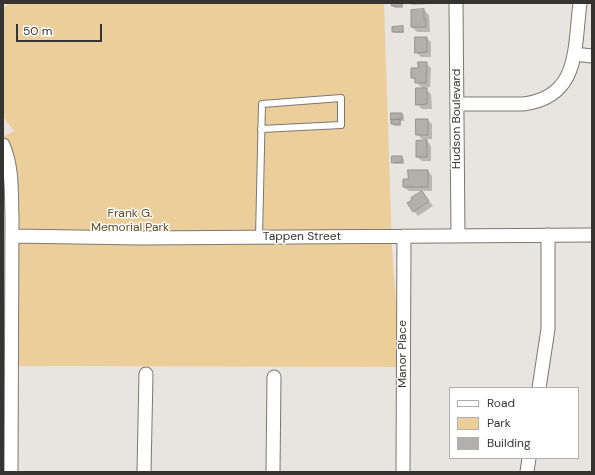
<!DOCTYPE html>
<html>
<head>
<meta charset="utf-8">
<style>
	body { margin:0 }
	#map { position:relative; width:595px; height:475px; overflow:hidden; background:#e8e5e0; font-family:"DM Sans",sans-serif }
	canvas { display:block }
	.frame { position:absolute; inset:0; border:4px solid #353432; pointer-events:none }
	.legend { position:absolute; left:449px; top:387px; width:130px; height:72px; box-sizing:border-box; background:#fff; border:1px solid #aeaead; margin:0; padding:5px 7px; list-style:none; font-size:12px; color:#353432 }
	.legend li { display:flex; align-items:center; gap:8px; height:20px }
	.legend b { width:20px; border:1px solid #aeaead }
	.scale { position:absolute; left:16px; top:24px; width:86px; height:18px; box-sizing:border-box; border:2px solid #353432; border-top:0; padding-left:5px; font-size:12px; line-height:14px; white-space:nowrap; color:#353432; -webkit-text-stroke:3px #fff; paint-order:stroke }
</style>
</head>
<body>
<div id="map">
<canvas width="595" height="475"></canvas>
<div class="frame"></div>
<ul class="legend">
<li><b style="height:5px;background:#fff"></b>Road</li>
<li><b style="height:11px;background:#ecce9a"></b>Park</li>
<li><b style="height:11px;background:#b3b0ac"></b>Building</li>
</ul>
<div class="scale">50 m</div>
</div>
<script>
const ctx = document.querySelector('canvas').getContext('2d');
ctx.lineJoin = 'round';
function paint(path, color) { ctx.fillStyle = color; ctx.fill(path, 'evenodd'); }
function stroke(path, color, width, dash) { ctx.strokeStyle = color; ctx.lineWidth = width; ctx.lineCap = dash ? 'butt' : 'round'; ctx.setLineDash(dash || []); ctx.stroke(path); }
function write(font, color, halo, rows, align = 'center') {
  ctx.font = font + ' "DM Sans",sans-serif'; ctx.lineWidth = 3; ctx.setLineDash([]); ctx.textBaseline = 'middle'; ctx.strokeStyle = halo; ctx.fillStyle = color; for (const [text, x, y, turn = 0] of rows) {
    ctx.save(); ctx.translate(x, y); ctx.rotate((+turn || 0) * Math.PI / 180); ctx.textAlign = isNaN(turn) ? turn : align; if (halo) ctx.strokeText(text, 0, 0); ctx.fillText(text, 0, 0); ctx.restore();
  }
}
paint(new Path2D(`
	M10,3H384L392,248L401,367L15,366L3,156V137L14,131L3,117V8Z`), '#ecce9a');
paint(new Path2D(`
	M393,3H403V8H395L393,6Z
	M410,3H430V4L412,5Z
	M424,10L429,15L430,32H417L412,27Z
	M402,27L404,30V33H395L393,31Z
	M426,38L431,42V57H421L416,52Z
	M426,63L431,68L430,87L425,88L431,94L432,109H422L417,104L423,89L412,77Z
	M392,114H402L404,116V121H401V126H394L392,124Z
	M427,120L432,124V139H422L417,134Z
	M427,141L431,146V161H422L417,157Z
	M402,157L404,159V164H395L393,162Z
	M428,171L432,176V191H409L404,187Z
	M422,192L433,206L418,216L414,211Z`), '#0003');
const building = new Path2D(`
	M392,3H402V6H392Z
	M424,9V19H426V27H411V10Z
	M403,26V32H392V27Z
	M415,37H427V52L415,53Z
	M418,62H427L426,83H415V78H411V68H418Z
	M416,88H427V104L416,105Z
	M391,113H402V119L391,120Z
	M400,119V124H391V120Z
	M416,119H428V135H416Z
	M427,140V157H416V141Z
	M392,156H402V162L392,163Z
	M408,170H428V187H403V179H408Z
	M422,191L429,201L413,212L407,203L412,200L411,198Z`);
paint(building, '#b3b0ac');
stroke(building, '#94928e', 1);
const lane = new Path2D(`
	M259,237L262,104L341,98V125L261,129`);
const street = new Path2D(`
	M456,3L458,236
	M574,54L592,56
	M458,104H523C580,97 574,49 580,3
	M3,145C13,168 11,193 12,217L11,472
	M12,236L140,238L592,235
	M539,388L548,329V235
	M144,472L146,374
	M273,472L274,377
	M403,472L404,236
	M527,472L529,458`);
stroke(lane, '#7b7874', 8);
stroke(street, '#7b7874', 15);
stroke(lane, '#fff', 6);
stroke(street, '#fff', 13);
write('12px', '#353432', '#fff', [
	["Hudson Boulevard",457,119,-90],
	["Tappen Street",302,237],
	["Manor Place",403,354,-90]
]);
write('12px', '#5f481e', '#fff', [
	["Frank G.",130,214],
	["Memorial Park",130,228]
]);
</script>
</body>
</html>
